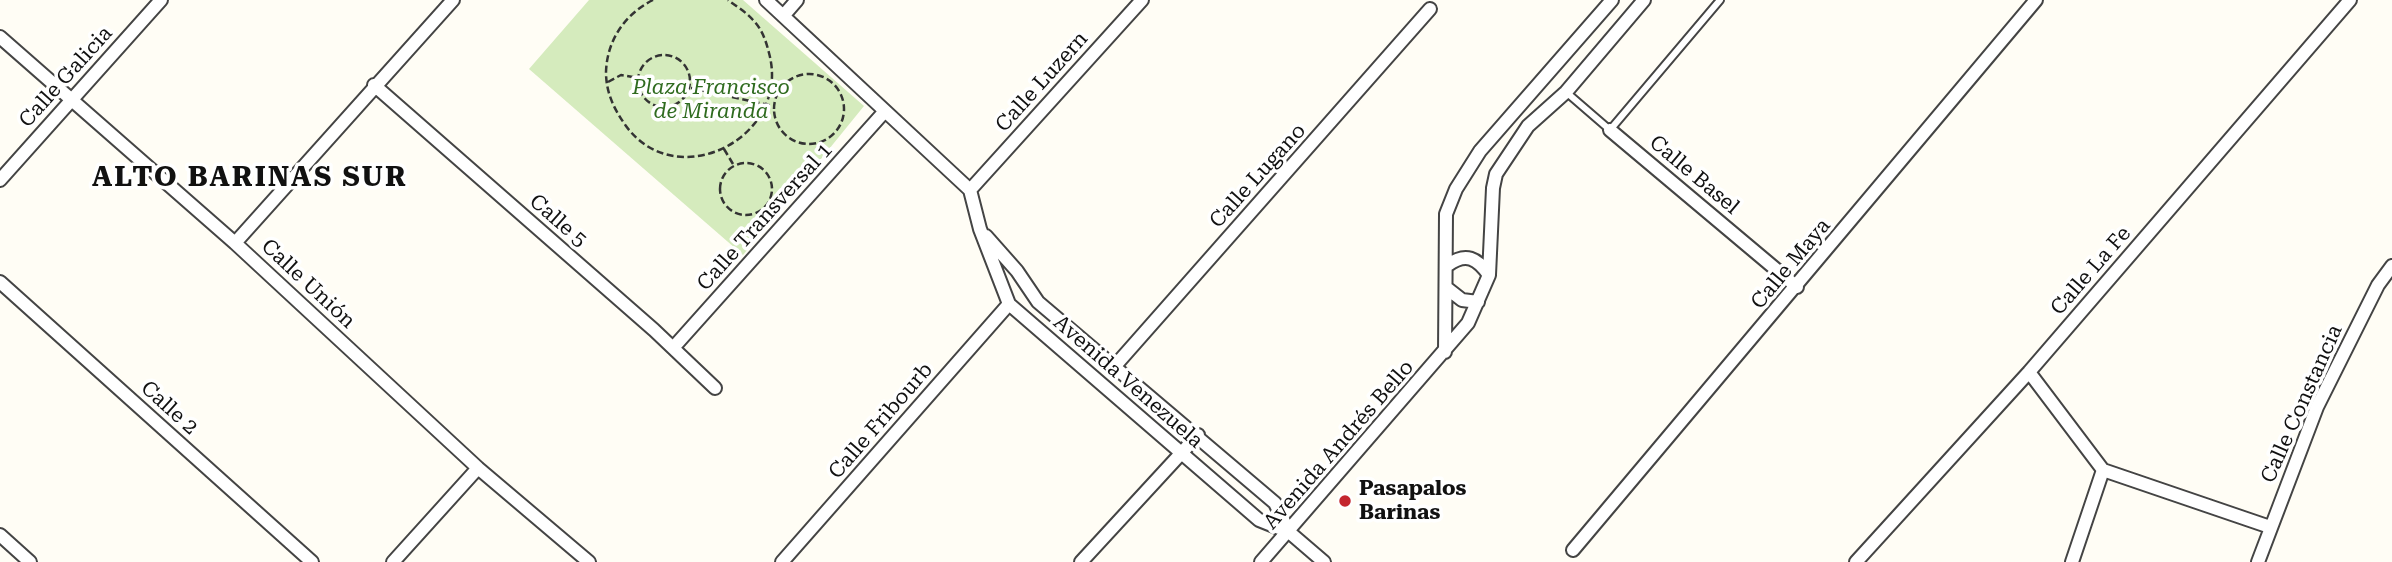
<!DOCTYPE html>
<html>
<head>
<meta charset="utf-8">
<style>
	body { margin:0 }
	canvas { display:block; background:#fffdf5 }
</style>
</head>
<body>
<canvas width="2392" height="562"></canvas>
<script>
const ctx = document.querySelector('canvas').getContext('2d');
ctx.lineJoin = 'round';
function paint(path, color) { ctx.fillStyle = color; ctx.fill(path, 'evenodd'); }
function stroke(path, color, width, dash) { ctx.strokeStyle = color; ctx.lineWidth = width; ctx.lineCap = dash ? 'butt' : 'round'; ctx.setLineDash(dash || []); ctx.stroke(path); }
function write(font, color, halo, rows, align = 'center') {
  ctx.font = font + ' "Roboto Serif",serif'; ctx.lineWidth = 7; ctx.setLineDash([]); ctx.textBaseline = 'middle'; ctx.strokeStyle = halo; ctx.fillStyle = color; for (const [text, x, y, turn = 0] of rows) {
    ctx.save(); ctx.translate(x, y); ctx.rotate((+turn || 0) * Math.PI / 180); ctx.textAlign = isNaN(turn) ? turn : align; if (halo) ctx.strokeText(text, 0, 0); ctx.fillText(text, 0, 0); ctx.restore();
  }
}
paint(new Path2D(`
	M589,0H743L864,106L743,255L529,69Z`), '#d5ebbd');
const lane = new Path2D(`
	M1566,92L1610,130L1720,0`);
const street = new Path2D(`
	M766,0L970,190L980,229L1009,304L1259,520L1289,532L1324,562
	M784,15L797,0
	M0,37L235,243L478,468L589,562
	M374,85L654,330L715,388
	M1610,130L1797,287
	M0,180L161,0
	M970,190L1142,0
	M986,236L1017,271L1038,302L1275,503L1289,532
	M235,243L453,0
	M1448,265C1466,252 1477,258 1489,275
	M0,282L312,562
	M1448,289L1462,300L1478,302
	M673,348L885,111
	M1445,352L1446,214L1456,189L1480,151L1612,0
	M1114,367L1430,9
	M2029,372L2103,470L2270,527
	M0,535L30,562
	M1573,550L2036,0
	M393,562L478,468
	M782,562L1009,304
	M1081,562L1198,435
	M1261,562L1468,323L1489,275L1493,188L1496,174L1528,126L1566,92L1644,0
	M1856,562L2029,372L2350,0
	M2072,562L2103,470
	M2258,562L2317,407L2378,285L2392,266`);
stroke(lane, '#444', 10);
stroke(street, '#444', 16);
stroke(new Path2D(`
	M653,0C625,14 607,40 606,72C606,93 614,109 626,126C677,196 792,137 769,53C766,41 762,29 753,20C746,12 736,6 728,0
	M638 81a26 26 0 1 1 52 0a26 26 0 1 1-52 0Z
	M774 109a35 35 0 1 1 70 0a35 35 0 1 1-70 0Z
	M608,82L621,75L638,78
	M691,88L773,106
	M724,149L733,164
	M720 189a26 26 0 1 1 52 0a26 26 0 1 1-52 0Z`), '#333', 2.5, [7, 3.5]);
stroke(lane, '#fff', 6);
stroke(street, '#fff', 12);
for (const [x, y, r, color] of [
	[1345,501,7,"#c4262e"]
]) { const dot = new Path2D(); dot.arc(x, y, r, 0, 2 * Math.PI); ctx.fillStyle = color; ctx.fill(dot); stroke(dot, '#fff', 2.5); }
write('21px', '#111', '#fff', [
	["Calle Galicia",66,77,-48],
	["Calle Luzern",1042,82,-48],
	["Calle Basel",1694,175,40],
	["Calle Lugano",1258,176,-48],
	["Calle Transversal 1",765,217,-48],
	["Calle 5",558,221,41],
	["Calle Maya",1791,264,-50],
	["Calle La Fe",2091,271,-49],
	["Calle Unión",308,284,43],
	["Avenida Venezuela",1128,382,41],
	["Calle Constancia",2302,404,-66],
	["Calle 2",169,408,42],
	["Calle Fribourb",881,421,-49],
	["Avenida Andrés Bello",1339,445,-49]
]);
write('italic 21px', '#2f6b1f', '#fff', [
	["Plaza Francisco",711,88],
	["de Miranda",711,112]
]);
write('bold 21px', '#111', '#fff', [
	["Pasapalos",1359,489],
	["Barinas",1359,513]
], 'left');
ctx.letterSpacing = '2px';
write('bold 28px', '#111', '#fff', [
	["ALTO BARINAS SUR",250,178]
]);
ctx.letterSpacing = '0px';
</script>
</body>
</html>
